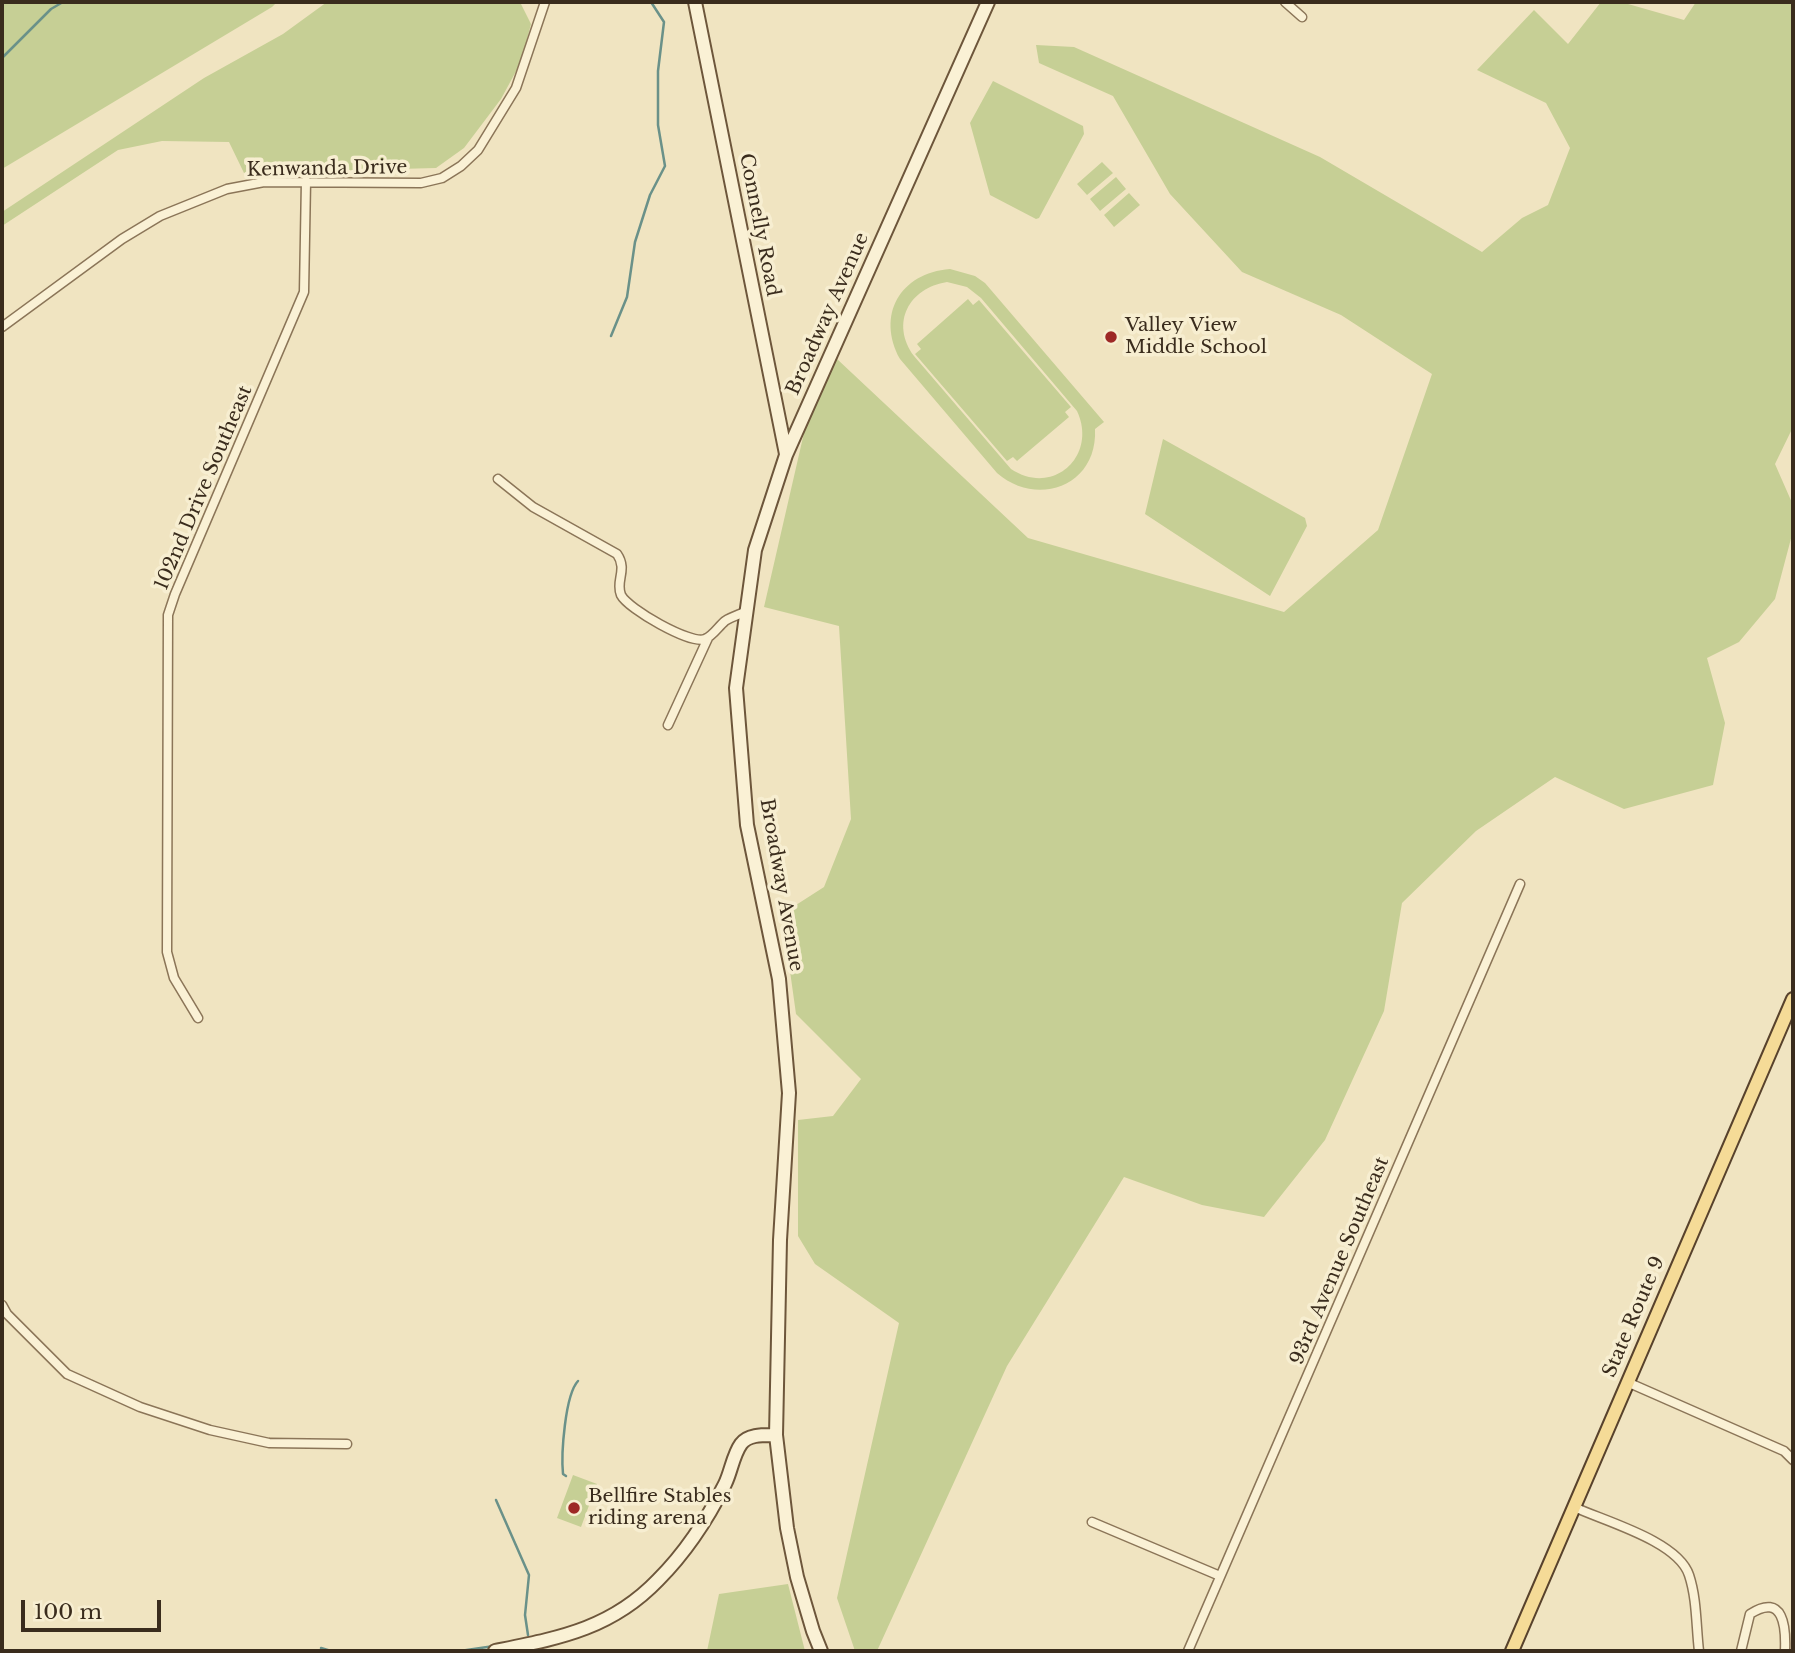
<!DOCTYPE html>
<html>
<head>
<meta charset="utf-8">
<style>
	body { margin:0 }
	#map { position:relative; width:1795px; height:1653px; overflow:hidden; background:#f0e4c1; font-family:"Libre Baskerville",serif }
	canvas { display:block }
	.frame { position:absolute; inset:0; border:4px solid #3a2c1d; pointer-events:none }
	.scale { position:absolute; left:21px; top:1600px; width:140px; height:32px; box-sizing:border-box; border:4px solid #3a2c1d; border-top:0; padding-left:9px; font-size:21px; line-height:24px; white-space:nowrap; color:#3a2c1d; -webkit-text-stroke:5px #f7eed1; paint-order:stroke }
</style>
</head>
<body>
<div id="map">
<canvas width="1795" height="1653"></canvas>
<div class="frame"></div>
<div class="scale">100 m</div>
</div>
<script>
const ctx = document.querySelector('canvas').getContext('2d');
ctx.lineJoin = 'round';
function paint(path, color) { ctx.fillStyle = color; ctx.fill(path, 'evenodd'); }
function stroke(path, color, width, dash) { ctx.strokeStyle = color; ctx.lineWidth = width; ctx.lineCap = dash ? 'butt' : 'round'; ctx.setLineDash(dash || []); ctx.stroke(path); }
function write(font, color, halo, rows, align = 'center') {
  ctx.font = font + ' "Libre Baskerville",serif'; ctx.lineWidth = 7; ctx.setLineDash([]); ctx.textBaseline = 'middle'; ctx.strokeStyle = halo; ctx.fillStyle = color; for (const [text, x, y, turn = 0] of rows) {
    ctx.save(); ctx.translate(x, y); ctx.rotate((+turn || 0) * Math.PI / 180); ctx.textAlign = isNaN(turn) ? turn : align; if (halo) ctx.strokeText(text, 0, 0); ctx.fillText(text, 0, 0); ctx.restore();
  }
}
paint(new Path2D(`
	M2,2H277L272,7L2,169Z
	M327,2H520L531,24L521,62L501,99L464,148L436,168L244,173L229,142L162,141L118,150L2,226V212L204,78L283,34Z
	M1601,2H1621L1684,20L1696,2H1793V427L1775,464L1793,505V531L1775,599L1739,642L1707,658L1725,723L1713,785L1624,809L1555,777L1476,831L1402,903L1384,1011L1325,1140L1264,1217L1202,1205L1124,1177L1007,1366L877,1651H855L837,1598L899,1323L815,1264L798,1236V1120L833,1116L861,1079L796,1014L782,914L824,887L851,819L839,626L764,607L812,398L837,359L1028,538L1284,612L1378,530L1432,374L1341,315L1242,272L1170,194L1113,96L1039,63L1036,45L1074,47L1320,157L1482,252L1522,218L1548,205L1570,148L1546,103L1477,70L1534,10L1568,44Z
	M993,81L1083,126L1084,134L1039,218L1036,219L990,195L970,123Z
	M1102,162L1113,173L1087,195L1077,184Z
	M1116,177L1126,189L1100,211L1090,199Z
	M1129,193L1140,205L1114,227L1104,215Z
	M950,269L975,276L985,283L1104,422L1095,429C1098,486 1037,508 997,473L900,359C876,315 900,273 950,269ZM947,282L967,287L981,298L1077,411C1098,456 1053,497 1011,469L914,356C890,323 909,288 947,282Z
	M968,299L973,305L979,300L1071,407L1065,412L1069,417L1017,461L1013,457L1007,461L915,354L921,349L917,344Z
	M1163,439L1305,518L1307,526L1270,596L1145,514Z
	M573,1475L597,1484L581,1527L557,1518Z
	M788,1584L805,1651H707L719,1594Z`), '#c6cf95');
stroke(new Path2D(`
	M2,58L51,9L63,2
	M611,336L627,297L635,242L650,195L665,166L658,125V71L664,22L651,2
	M566,1476L563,1474C561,1454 565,1395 578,1381
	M496,1500L529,1575L525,1615L528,1635
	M321,1648L331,1651
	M460,1651L494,1646`), '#6a9189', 2.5);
const street = new Path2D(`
	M1285,2L1302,17
	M2,327L122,239L160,216L227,189L264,182L421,183L442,178L461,166L478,150L516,88L545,2
	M498,479L533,507L617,554C628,570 615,581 621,595C628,609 691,645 705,639C713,636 718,627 725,621C731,617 738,615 745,612
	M668,725L708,638
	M198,1018L174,978L167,952L168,615L175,594L304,292L306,181
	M2,1305L7,1314L67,1374L140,1407L210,1430L269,1443L347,1444
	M1627,1382L1784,1451L1793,1460
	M1574,1507C1604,1521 1678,1541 1689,1575C1697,1599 1696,1626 1699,1651
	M1092,1522L1220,1576
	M1188,1651L1520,884
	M1741,1651L1750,1614C1784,1592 1786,1628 1785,1651`);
const secondary = new Path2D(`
	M695,2L786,454
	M495,1651C559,1638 611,1629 658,1580C685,1553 708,1518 725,1484C731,1472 733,1455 741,1444C748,1434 764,1435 776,1435
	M821,1651L813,1631L797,1577L787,1528L776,1435L780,1240L789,1093L779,979L747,825L736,688L755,550L786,455L988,2`);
const primary = new Path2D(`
	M1512,1651L1793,999`);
stroke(street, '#8b7558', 11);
stroke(secondary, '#6d563b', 16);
stroke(primary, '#58422c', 16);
stroke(street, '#faf1d5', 8);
stroke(secondary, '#faf1d5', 12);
stroke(primary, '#f5db97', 12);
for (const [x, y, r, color] of [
	[1111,337,7,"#9d2825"],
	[574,1508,7,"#9d2825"]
]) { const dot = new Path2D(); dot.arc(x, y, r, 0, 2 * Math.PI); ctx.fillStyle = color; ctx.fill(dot); stroke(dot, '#f7eed1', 2.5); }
write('19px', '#3a2c1d', '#f7eed1', [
	["Kenwanda Drive",327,169,-1],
	["Connelly Road",759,225,79],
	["Broadway Avenue",828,314,-66],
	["102nd Drive Southeast",204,488,-67],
	["Broadway Avenue",781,885,80],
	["93rd Avenue Southeast",1340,1261,-67],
	["State Route 9",1634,1317,-67]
]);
write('19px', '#3a2c1d', '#f7eed1', [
	["Valley View",1125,326],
	["Middle School",1125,348],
	["Bellfire Stables",588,1497],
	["riding arena",588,1519]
], 'left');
</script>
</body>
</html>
